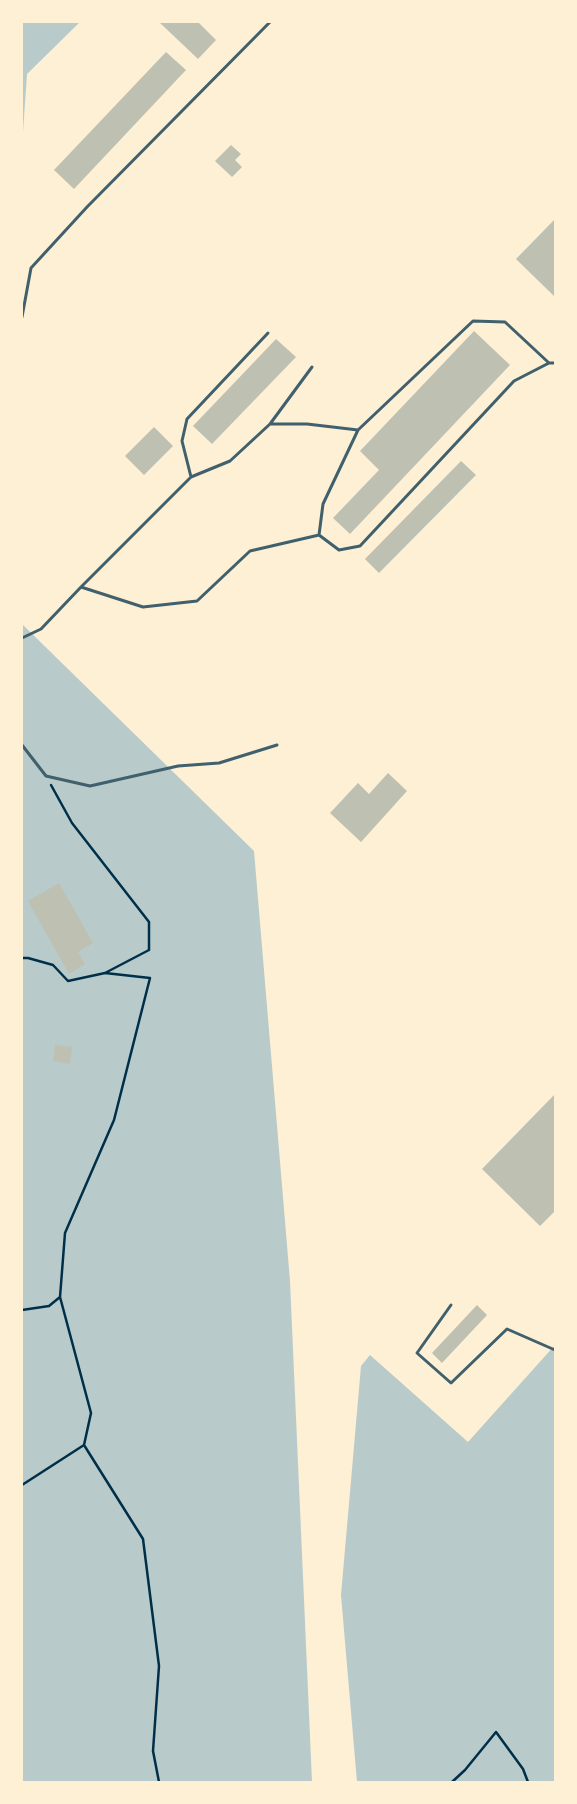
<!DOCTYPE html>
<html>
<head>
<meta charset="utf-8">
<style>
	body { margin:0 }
	#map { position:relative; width:577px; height:1804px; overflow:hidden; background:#fdf0d5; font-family:Barlow,sans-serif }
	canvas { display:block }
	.frame { position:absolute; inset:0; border:23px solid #fdf0d5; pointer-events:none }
</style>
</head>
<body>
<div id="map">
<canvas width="577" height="1804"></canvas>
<div class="frame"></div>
</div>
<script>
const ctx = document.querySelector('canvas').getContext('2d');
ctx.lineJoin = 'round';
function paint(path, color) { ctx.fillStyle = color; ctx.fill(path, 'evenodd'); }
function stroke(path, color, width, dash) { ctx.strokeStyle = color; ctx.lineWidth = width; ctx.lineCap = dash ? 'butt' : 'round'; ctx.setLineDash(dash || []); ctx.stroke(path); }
paint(new Path2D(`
	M22,22H80L27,74L22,146Z
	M22,624L254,851L290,1281L312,1782H22Z
	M555,1345V1782H357L341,1595L361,1366L370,1355L468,1442Z`), '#b9caca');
paint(new Path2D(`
	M159,22H198L216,40L198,59Z
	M166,52L186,70L74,189L54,170Z
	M231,145L241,154L235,160L242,167L232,177L215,161Z
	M555,219V297L516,259Z
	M474,331L510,365L350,534L333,518L379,470L360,451Z
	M276,339L296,357L212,444L193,426Z
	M154,427L173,446L144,475L125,456Z
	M461,461L476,475L379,573L365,559Z
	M388,773L407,791L361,842L330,813L358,783L369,794Z
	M59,883L93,943L78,952L85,964L69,974L28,901Z
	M55,1045L72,1047L70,1064L53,1061Z
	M555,1094V1211L540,1226L482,1169Z
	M477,1305L487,1315L442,1363L432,1353Z`), '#bec0b2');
stroke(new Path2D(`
	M22,958H28L53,965L68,981L105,973L149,950V922L72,823L51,785
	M60,1297L91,1413L84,1445
	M22,1310L49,1306L60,1297L65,1233L114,1120L150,978L105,973
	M22,1485L84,1445L143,1539L159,1666L153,1751L159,1782
	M452,1782L465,1770L496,1732L523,1769L528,1782`), '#003049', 2.5);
stroke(new Path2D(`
	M22,317L31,268L87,207L270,22
	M270,424H307L358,430L473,321L505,322L549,363H555
	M191,477L182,441L187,419L268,333
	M319,535L339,550L360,546L514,381L549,363
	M81,587L143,607L197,601L250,551L319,535L323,504L358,430
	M22,638L41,629L81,587L191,477L230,461L270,424L312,367
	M22,745L46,776L90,786L178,766L219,763L277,745
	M451,1305L417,1353L451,1383L507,1329L555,1350`), '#3f606c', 3);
</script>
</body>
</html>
